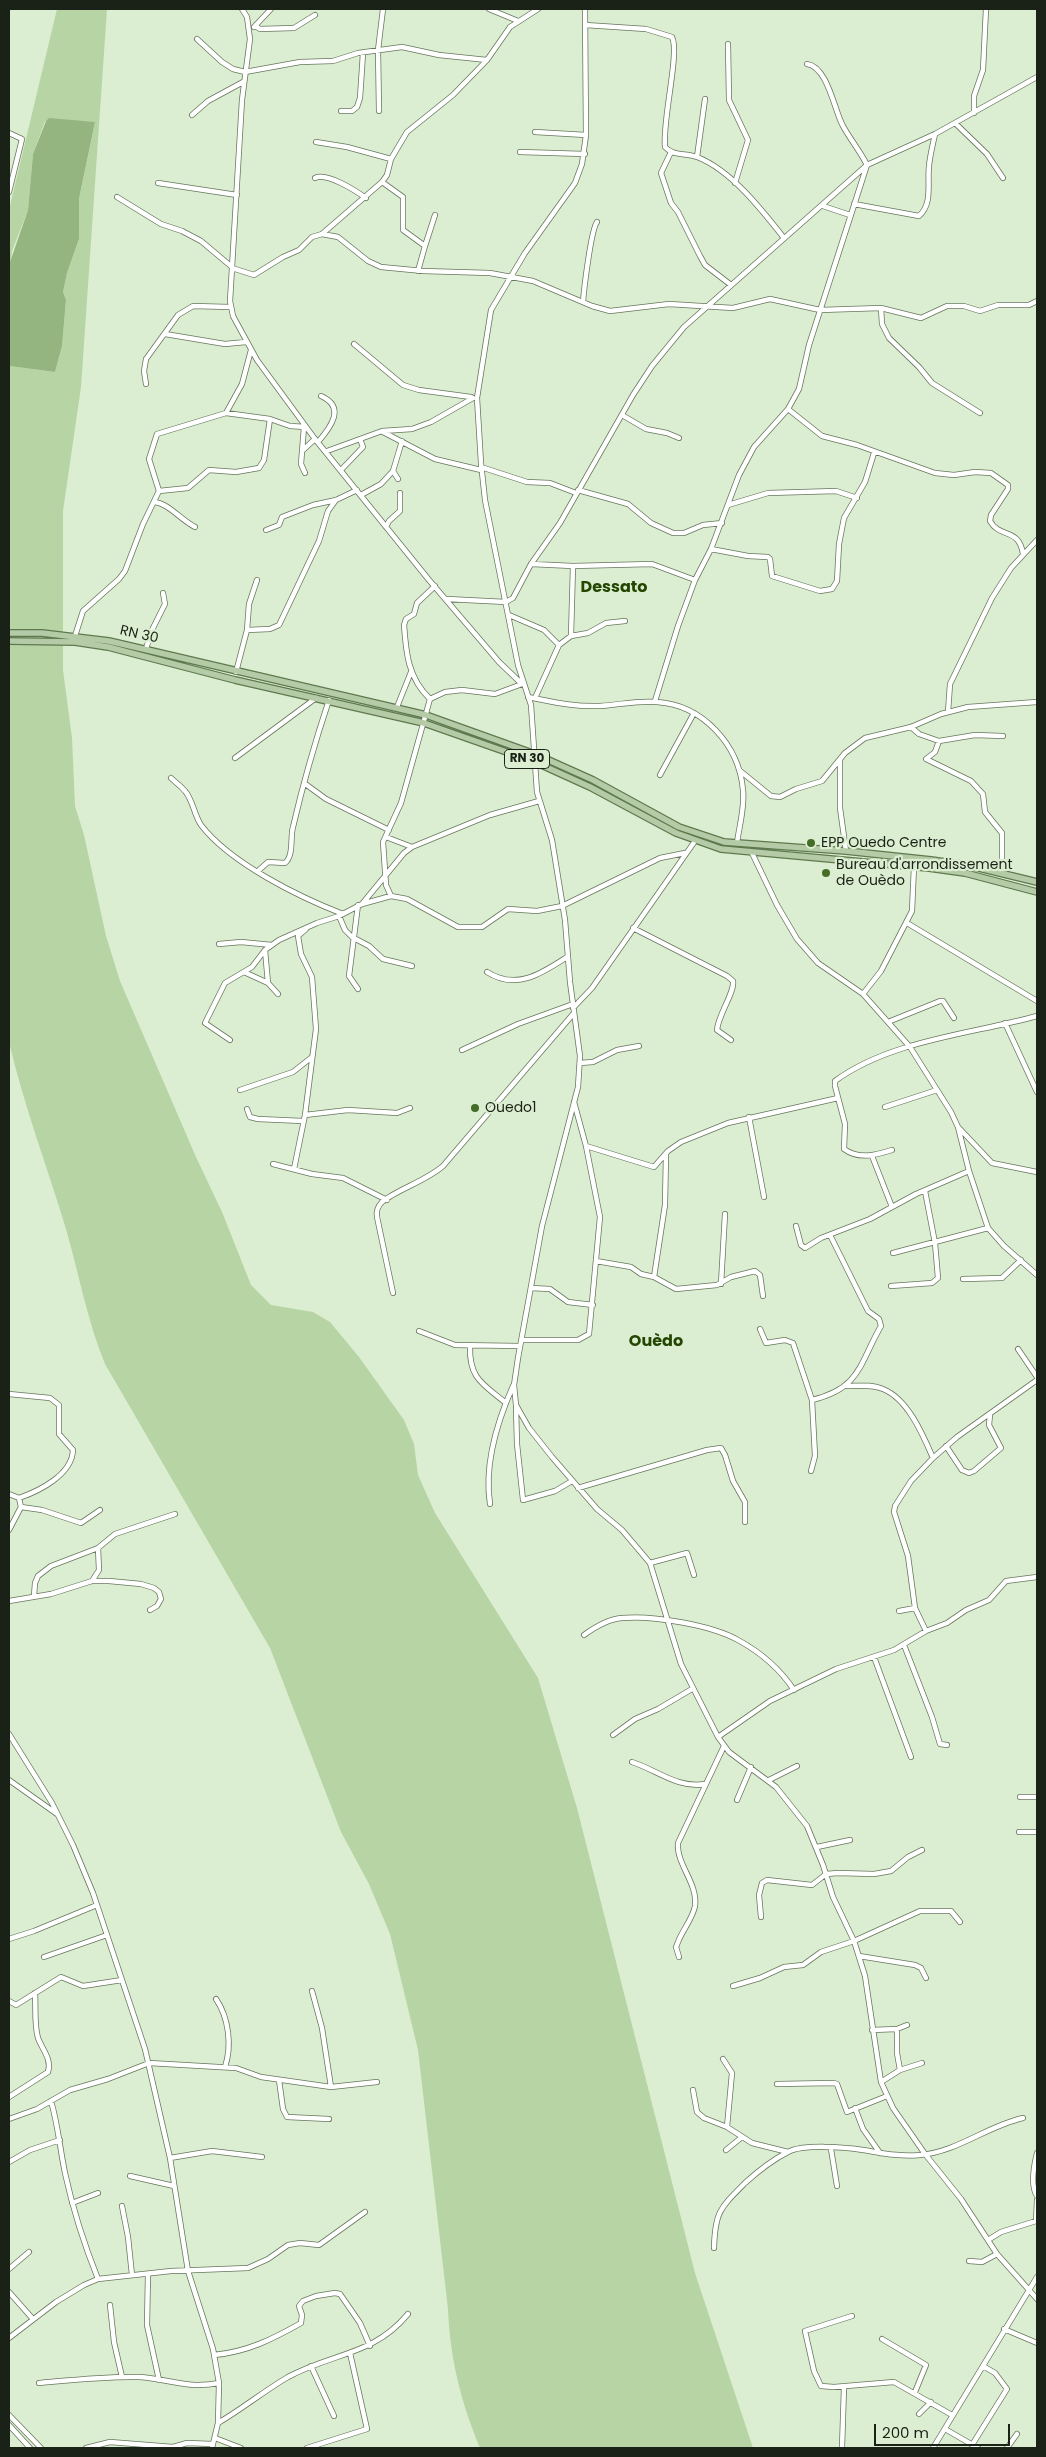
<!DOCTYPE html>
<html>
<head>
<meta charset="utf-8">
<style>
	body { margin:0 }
	#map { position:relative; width:1046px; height:2457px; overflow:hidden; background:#dceed1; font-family:Poppins,sans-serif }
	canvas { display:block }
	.frame { position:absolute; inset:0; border:10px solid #1a2116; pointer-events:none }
	.scale { position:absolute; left:874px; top:2424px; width:136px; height:22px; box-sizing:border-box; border:2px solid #1a2116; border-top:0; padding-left:6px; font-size:15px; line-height:18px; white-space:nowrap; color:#1a2116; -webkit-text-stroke:4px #dceed1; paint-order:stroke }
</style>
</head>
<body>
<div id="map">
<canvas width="1046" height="2457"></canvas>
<div class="frame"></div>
<div class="scale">200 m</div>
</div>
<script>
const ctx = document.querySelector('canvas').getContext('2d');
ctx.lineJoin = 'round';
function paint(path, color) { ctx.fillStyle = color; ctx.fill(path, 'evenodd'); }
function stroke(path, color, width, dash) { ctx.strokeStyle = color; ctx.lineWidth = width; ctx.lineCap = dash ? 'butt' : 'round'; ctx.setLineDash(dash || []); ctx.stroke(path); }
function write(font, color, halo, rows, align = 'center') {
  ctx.font = font + ' Poppins,sans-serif'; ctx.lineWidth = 4.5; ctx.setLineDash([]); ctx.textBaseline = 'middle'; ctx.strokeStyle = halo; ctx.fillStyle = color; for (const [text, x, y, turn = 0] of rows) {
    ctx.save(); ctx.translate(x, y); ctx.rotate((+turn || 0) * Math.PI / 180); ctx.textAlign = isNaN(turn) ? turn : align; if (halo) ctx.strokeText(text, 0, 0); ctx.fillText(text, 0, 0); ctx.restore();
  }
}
paint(new Path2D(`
	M57,9H107L81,387L63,511V670L72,738L75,806L84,835L106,936L120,981L196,1157L222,1212L251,1285L271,1305L313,1312L330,1322L359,1357L404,1420L414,1444L418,1475L435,1513L538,1678L577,1808L695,2273L753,2448H480C461,2402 450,2359 448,2309L418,2050L390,1934L369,1884L341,1832L270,1648L105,1364C87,1320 79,1274 66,1229C47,1166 24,1106 9,1042V366L55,372L62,346L66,300L63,292L67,273L79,239V200L95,122L45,121L33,154L28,210L12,251L9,288V210Z`), '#b7d4a5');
paint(new Path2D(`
	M49,118L95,122L79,199V239L67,273L63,292L66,300L62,346L55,372L9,366V265L28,210L33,154L46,121Z`), '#94b57f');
const minor = new Path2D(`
	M242,9L247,17L250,39L242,100L230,301L233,316L257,360L315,439L429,580L499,662L522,684L495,694L462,690L445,692L430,699
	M489,9L518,21
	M585,9L586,135L582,164L575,183L525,253L491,310L477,398L481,463L485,500L518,665L531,705L537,792L552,840L565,920L570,982L580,1056L578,1087L542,1226L518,1358L514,1385L516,1405L529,1428L552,1457L597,1509L622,1530L650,1563L681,1664L718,1737L729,1752L776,1787L807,1826L823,1865L833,1897L854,1941L865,1976L881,2082L893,2108L925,2154L961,2199L997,2254L1037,2299
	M585,25L646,29L672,37C680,52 662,121 665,147C673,156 686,153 697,157C731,170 762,210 784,238
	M255,26L260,29L294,28L315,15
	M254,27L271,9
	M197,39L222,62L233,69L245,72L300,62L333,61L358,53L402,47L439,55L487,60
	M728,44L729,100L748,140L735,183
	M341,111H352L357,107L360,98L363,53
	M379,111L378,50L383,9
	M974,113V96L983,70L986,9
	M192,115L208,101L243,82
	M955,123L987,154L1003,178
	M535,132L586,135
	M9,133L22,139L9,192
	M316,142L347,147L391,159
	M520,152L585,154
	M671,152L661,173L671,203L678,212L700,256L705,265L731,285
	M697,157L705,99
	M315,178C327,172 356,191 366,198
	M382,182L403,197V230L425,246L418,271
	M158,183L237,195
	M117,197L161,224L182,231L201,241L232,267
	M854,204L919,216C933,204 927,183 929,166C930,155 933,144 935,134
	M823,206L850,215
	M322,234L382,182L387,175L391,159L407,132L453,95L487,60L510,27L538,9
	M425,246L435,215
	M232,268L254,275L283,257L299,250L312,237L322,234L338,237L368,261L381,267L423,271L490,273L533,281L592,306L610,311L669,304L733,308L770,299L820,310L881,308L921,318L947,306H964L980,311L998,305H1029L1037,301
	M583,302C584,289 591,230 597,222
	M881,308L882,324L889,338L919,367L932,383L980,413
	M165,334L225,344L246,342
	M354,344L403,385L419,390L471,397
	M146,384L144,371L146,359L178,315L193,306L230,307
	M788,409L822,436L857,445L935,473L954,475L975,472L991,473L1008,485V489L991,515L990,521C1000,539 1019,527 1023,554
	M226,413L242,384L251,350
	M622,415L646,429L667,433L679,438
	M304,427L301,464L305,473
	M383,432L435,459L481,470
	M318,442C331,427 346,407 321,396
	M303,450L315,439
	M327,451L382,431L412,429L431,422L473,398
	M481,467L527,482L550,483L576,493
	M341,470L363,447L360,439
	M393,471L398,479
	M578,490L628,504L651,523L673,533H684L703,525L722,523
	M159,491L188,488L209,470L236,472L259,468L264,460L270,419
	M361,495L381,484L393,471L402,441
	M155,502C169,504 181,520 195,527
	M728,505L768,493L836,491L857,498
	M386,527L389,521L400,511V493
	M266,530L279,525L282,517L313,505L336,500L357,490
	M711,549L748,556L768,557L770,559L772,576L820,591L832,589L837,581L839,544L844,518L865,482L874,453
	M531,564L573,566L652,564L695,580
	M447,599L506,602L513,598L531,564L560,523L633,395L652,366L684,327L867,165L935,134L1037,77
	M509,615L544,630L559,645
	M247,630L249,604L257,580
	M75,636L83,611L119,579L125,571L143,524L159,491L149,459L157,434L226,413L270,419L290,426L306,427
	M571,636L573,566
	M146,649L151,632L165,604L163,593
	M236,672L247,630L270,629L279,625L319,541L328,511L336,500
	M528,697C554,702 572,707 600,706C619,705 638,700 657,702C703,705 739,745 743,790C745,807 739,827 737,843
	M535,698L559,645L571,636L588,633L606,623L625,621
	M430,699C408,678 406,653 404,625L406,619L414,614L417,603L435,586
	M655,701L678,626L695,580L711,549L739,475L754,447L788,409L799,389L809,345L867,165C860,151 850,139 843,126C834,110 828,67 807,64
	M397,707L411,672
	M948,712L950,684L992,598L1011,568L1037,540
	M911,727L919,734L939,741L975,735L1003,736
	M939,741L935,752L926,759L971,781L983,794L985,812L1002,833V873
	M235,758L316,698
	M840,761V808L846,851
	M739,770L771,796L780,797L796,789L822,781L845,753L865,738L911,727L941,714L968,707L1037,702
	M660,775L694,713
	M171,778C175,782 181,786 185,791C193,800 194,815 201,825C230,863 299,897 343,914
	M304,783L326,799L389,830
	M386,837L412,847
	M752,853L777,905L797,939L818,963L863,994L910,1047L951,1112L958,1127L969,1171L988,1228L1004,1246L1037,1275
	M258,871L268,862L285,863C294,856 290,837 293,827C303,784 315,742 329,700
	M391,896L386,885L383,842L401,803L430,699
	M362,904L404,853L412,847L490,815L539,801
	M339,916L345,930L352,937L369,946L383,959L412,966
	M907,923L1037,1001
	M633,928L727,976L733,981C735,992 718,1015 717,1030L731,1040
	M219,944L241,942L272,945
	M265,950L268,983
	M244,972L268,983L278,994
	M487,972C517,991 542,973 567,957
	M358,989L349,976L358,905
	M863,994L881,971L912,911L914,866
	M573,1008L592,988L695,841
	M888,1022L940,1001H943L954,1018
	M1005,1023L1037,1092
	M230,1040L205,1023L225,983L252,967L265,950L279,940L317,923L339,916L362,904L391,896L407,899L458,927H482L508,909L537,911L562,906L660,858L685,853
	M462,1050L518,1024L573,1004
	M580,1063L593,1062L617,1050L639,1046
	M240,1090L293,1072L312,1057
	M885,1107L937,1090
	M247,1109L250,1117L258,1119L303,1121
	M305,1115L348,1110L397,1113L410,1108
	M749,1117L764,1197
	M959,1128L992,1163L1037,1172
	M586,1146L654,1167L668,1151L681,1142L728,1123L838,1098
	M892,1150C876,1155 859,1160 844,1149L845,1124L835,1086V1081C891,1040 972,1034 1037,1016
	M872,1156L892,1207
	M273,1164L312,1174L343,1178L387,1200
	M294,1169L305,1115L316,1029L312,977L301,954L298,936L306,929
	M796,1226L801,1245L805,1248L821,1238L870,1219L916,1194L969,1171
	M893,1253L988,1228
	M596,1261L631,1267L641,1274L654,1277L676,1289L717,1285L731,1277L755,1271L760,1275L763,1296
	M654,1277L665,1205L666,1154
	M963,1279L1002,1278L1021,1260
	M721,1284L725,1214
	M891,1286L932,1283L938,1278L935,1243L925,1191
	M531,1288L550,1289L568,1302L593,1305
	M393,1293L377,1217C376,1211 378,1206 382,1202C396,1190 426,1181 443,1166L574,1013
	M760,1329L766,1343L785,1340L793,1343L812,1400L815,1456L811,1471
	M419,1331L455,1345L520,1346
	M522,1340H578L589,1334L600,1217L586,1146L574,1102
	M470,1346C469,1379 483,1384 506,1403
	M1018,1349L1037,1377
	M847,1386C859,1386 872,1384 883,1389C908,1399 923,1435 933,1458
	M9,1394L50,1398L59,1405V1434L73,1450C72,1475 39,1491 19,1498
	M812,1400C861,1388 859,1364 881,1326L879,1319L868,1311L830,1235
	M516,1407L517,1444L523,1500L555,1491L572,1481
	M946,1446L962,1470L969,1473L974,1471L1001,1448L989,1425L990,1415
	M578,1488L707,1450L721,1448L725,1455L733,1481L745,1502V1522
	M9,1494L19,1498L21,1507L9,1530
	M490,1504C484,1465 497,1422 513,1386
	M21,1507L42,1510L81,1523L100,1510
	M650,1563L687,1553L694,1575
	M92,1581L99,1570L98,1548
	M34,1596L35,1583L38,1576L51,1566L98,1548L115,1534L175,1514
	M9,1601L51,1594L92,1581H109L141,1584L154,1588L159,1592L161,1599L157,1606L150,1610
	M899,1611L915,1608
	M926,1631L915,1608L908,1556L894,1512L895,1506L911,1481L933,1458L957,1437L1037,1380
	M584,1635C595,1627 608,1619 622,1618C652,1615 711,1625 738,1640C760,1652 780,1669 794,1690
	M904,1645L932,1717L940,1744L947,1745
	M874,1657L911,1757
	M9,1734L52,1803L73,1845L93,1893L145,2049L170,2158L188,2271L213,2349L219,2383L218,2423L212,2448
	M613,1735L635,1719L658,1709L692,1689
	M718,1737L770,1701L836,1669L894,1650L926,1631L947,1623L966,1610L989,1600L1006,1581L1037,1577
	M632,1762C657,1770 678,1789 705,1784
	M9,1780L57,1814
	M769,1780L797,1766
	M1020,1797H1037
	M737,1800L751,1767
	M1019,1832H1037
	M817,1847L850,1840
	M761,1917L759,1895L762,1883L767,1880L812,1885L826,1874L838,1873L874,1874L891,1871L908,1857L922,1850
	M9,1939L34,1931L97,1905
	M859,1956L915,1965L921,1968L926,1978
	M44,1957L107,1935
	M679,1957L676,1947L678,1942C682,1931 693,1918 695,1906C698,1883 676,1864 678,1843L724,1746
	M733,1986L760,1978L784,1967L803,1965L821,1952L854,1941L920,1911H951L960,1922
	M312,1991L322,2028L331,2087
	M216,1999C229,2018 232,2046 225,2067
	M9,2001L16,2005L61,1977L83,1986L122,1980
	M897,2029V2053L900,2070
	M872,2030L897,2029L907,2025
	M723,2059L732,2073L727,2127
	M279,2080L283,2109L287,2117L329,2119
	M881,2082L900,2070L922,2063
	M777,2084L834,2083L837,2084L847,2112L887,2096
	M693,2090L697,2112L704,2118L727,2127L752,2143L788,2152
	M9,2097L48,2072C52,2059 42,2049 38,2038C34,2024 36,2008 35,1993
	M51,2101C58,2125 60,2149 65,2173C73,2210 84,2244 98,2279
	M855,2108L863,2129L880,2153
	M9,2119L37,2109L70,2090L108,2079L149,2063L236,2068L261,2077L331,2087L377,2082
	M831,2149L837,2186
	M726,2150L742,2137
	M1037,2153C1034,2165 1030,2185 1037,2196
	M170,2158L212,2151L262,2157
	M9,2162L30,2150L60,2140
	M130,2176L174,2186
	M72,2203L98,2193
	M122,2206L128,2237L132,2275
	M988,2240L1001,2232L1036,2221L1037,2200
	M714,2248C715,2212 720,2208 745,2183C756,2173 774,2159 788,2152C803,2144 846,2147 863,2150C882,2153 900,2157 920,2155C957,2152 987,2126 1023,2118
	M969,2261L982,2262L997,2254
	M9,2269L29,2252
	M148,2274L147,2325L159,2380
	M9,2292L32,2318
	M110,2305L114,2342L122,2377
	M852,2316L805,2331L814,2371L821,2386L834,2387L894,2382L952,2415
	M1004,2329L1037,2343
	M9,2338L56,2302L84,2285L98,2279L171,2271L248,2268L268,2259L288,2245L300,2243L319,2245L365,2212
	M882,2339L926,2365L915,2392
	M214,2355C247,2352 273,2339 301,2323L302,2315L299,2306L303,2301L316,2296L335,2293L340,2294L360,2323L370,2346
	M311,2366L334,2416
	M39,2383C72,2380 106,2376 139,2377C171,2379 185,2389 219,2383
	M919,2414L931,2402
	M9,2415L41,2448
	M218,2423C242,2409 264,2391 288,2377C334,2352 373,2356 408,2314
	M9,2425L30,2448
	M945,2429L978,2448
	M215,2438L241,2448
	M972,2445L1007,2389L995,2373L983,2366
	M86,2448L110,2442L173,2447L187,2443L213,2444
	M307,2448L367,2429L350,2353
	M842,2448L844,2387
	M933,2448L1037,2277
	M1007,2448L1017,2434`);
const major = new Path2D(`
	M9,633H42L109,641L426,715L535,754L593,780L679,827L724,842L846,851L931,860L967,865L1037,882
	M9,641L75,642L108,647L235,680L424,723L535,762L590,787L676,833L721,849L929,868L965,873L1037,892`);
stroke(minor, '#66765c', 6);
stroke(major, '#5f794f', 8);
stroke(minor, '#fff', 4.5);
stroke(major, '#b5cba7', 5.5);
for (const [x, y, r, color] of [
	[811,843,5,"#466d28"],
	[826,873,5,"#466d28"],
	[475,1108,5,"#466d28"]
]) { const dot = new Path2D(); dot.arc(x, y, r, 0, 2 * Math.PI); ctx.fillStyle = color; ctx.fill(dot); stroke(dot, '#dceed1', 2); }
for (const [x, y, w] of [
	[527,759,45]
]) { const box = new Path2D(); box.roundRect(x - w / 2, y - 9.5, w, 19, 4); ctx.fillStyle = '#dceed1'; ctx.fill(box); stroke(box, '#1a2116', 1); }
write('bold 12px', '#1a2116', null, [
	["RN 30",527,759]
]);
write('14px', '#1a2116', '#dceed1', [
	["RN 30",139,635,13]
]);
write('14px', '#1a2116', '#dceed1', [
	["EPP Ouedo Centre",821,843],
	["Bureau d'arrondissement",836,865],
	["de Ouèdo",836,881],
	["Ouedo1",485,1108]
], 'left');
write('bold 16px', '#244601', '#dceed1', [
	["Dessato",614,588],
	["Ouèdo",656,1342]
]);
</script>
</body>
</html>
